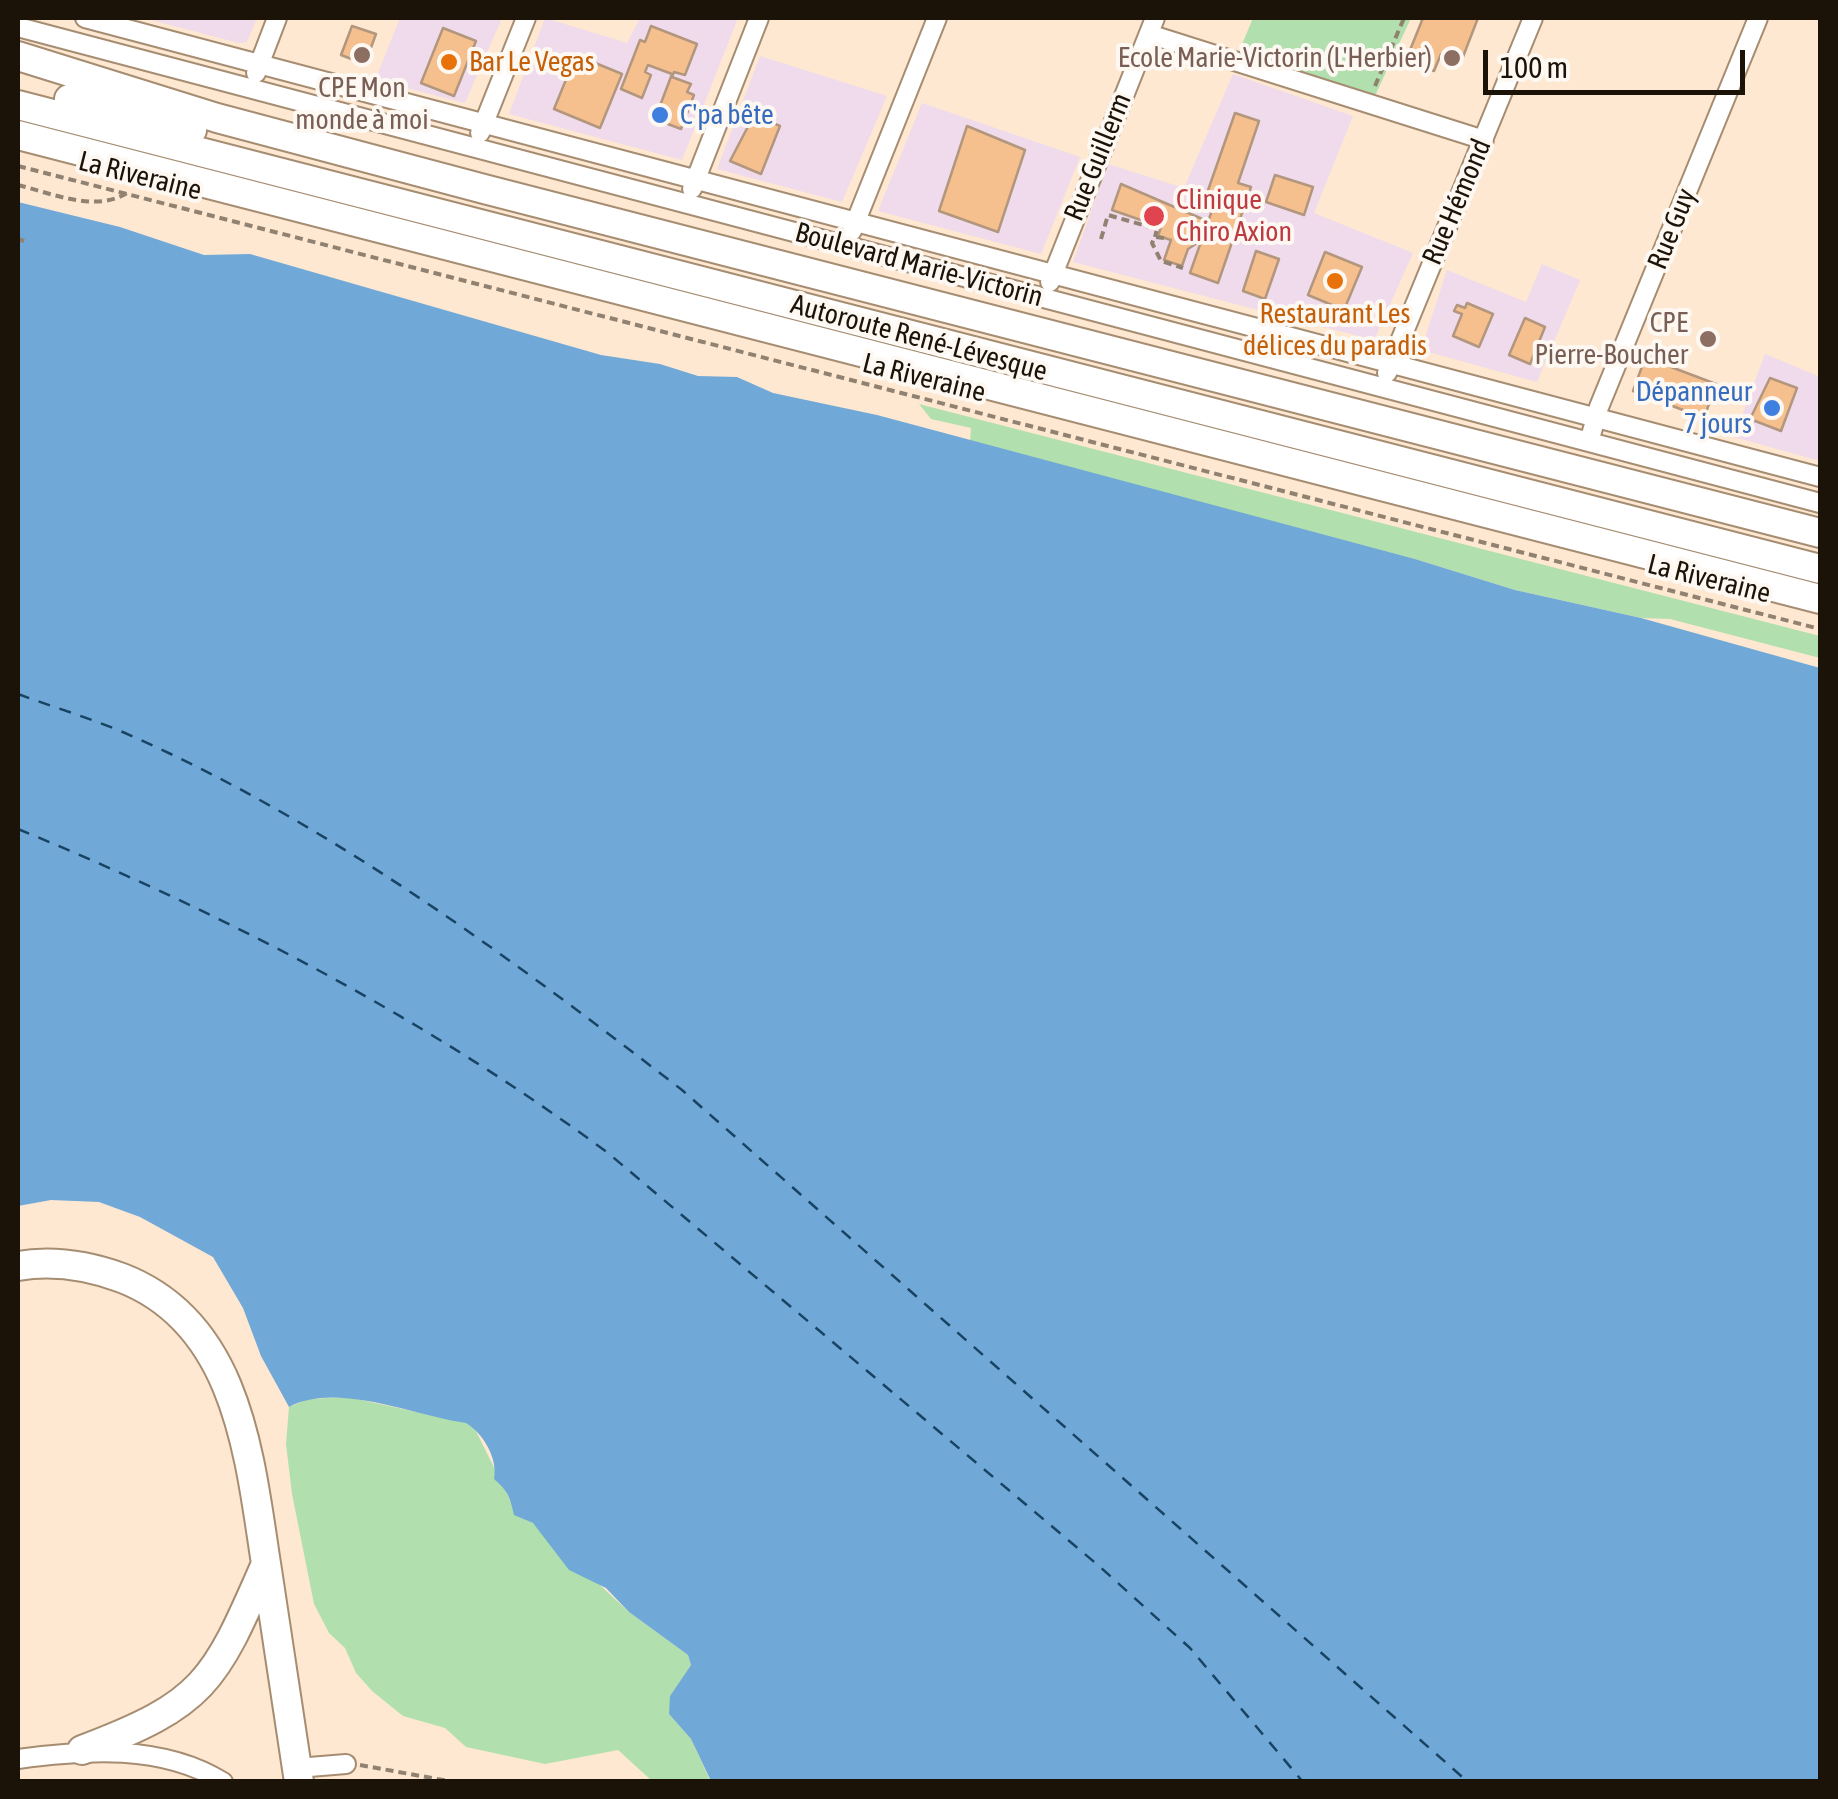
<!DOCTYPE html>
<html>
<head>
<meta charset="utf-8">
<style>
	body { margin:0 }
	#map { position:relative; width:1838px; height:1799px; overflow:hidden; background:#fee8d1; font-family:"Asap Condensed",sans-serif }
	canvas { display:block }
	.frame { position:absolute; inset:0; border:20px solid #1c1308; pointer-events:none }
	.scale { position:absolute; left:1483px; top:50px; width:262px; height:45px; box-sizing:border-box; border:5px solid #1c1308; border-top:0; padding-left:12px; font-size:30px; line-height:35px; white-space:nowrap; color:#1c1308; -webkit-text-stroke:8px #fef8f3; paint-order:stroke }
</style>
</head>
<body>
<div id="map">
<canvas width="1838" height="1799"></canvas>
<div class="frame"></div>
<div class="scale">100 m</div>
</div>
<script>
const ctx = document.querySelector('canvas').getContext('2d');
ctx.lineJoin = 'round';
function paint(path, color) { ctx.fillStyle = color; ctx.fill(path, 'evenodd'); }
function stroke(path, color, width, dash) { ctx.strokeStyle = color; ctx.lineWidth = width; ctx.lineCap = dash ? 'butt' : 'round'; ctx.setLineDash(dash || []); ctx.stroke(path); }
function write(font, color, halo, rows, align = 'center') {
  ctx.font = font + ' "Asap Condensed",sans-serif'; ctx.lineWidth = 8; ctx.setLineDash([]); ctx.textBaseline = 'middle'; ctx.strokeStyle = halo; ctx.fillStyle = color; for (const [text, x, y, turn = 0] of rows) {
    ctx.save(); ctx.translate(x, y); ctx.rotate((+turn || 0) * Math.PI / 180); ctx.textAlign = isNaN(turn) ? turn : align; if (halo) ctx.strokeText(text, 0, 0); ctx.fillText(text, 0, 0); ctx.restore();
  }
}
paint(new Path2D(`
	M143,18H257L247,42L239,43Z
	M400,18H502L465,103L375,80Z
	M545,18L627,43L640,18H738L682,160L509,114Z
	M760,56L887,96L842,202L717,169Z
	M1233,74L1353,116L1314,213L1413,253L1374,340L1073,262L1108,164L1184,188Z
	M922,103L1080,157L1041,254L878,211Z
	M1542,264L1580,280L1537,382L1421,350L1447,270L1526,302Z
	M1765,354L1820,377V461L1734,437Z`), '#efdbeb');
paint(new Path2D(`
	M1253,18H1411L1374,98L1238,54Z
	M919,404L1820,636V658L1670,619L1641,618L1515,590L1415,559L970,442L971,428L931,419Z
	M348,1397L467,1423L475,1429L518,1516L533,1523L629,1612L688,1655L691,1665L671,1695L669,1714L691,1739L710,1780L652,1781L618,1750L545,1764L466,1747L445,1728L403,1716L372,1691L356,1673L345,1648L329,1633L314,1604L292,1494L286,1444L289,1407L308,1399Z`), '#b1e0ae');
paint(new Path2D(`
	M18,202L120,227L204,255L250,254L601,355L660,364L698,376L737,377L773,393L877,415L1415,559L1515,590L1641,618L1820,668V1781H711L691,1739L669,1714L670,1696L691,1665L688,1655L629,1612L606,1588L569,1570L533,1523L514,1515C510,1497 508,1491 494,1479C498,1459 484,1434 466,1423C415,1416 337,1381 289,1407L261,1356L243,1308L213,1257L140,1217L99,1202L51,1200L18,1206Z`), '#70a8d7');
stroke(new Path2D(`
	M18,694C53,707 90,718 125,733C328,822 508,956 682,1090L1468,1782
	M18,829C225,914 427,1019 608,1153L1099,1566L1190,1648L1303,1782`), '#194363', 2.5, [12, 10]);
const building = new Path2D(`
	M1423,18H1478L1461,62L1441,54L1434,71L1406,60Z
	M352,26L376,34L365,64L341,55Z
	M651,26L697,44L685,75L674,72L672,77L691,84L687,92L694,95L681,129L655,119L672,74L648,65L645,72L651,75L642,98L621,89L640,40L645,42Z
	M443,28L476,41L454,96L421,83Z
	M576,55L622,74L600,128L554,109Z
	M1235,113L1259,121L1238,183L1251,187L1218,283L1190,273L1216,199L1206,196Z
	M754,115L780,126L761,174L730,161Z
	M967,126L1025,150L998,232L939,211Z
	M1275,175L1313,187L1304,215L1266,202Z
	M1121,184L1207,221L1199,242L1188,249L1182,266L1164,260L1171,240L1158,236L1161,227L1112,210Z
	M1256,251L1279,259L1265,299L1243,291Z
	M1325,252L1362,267L1344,310L1308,295Z
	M1467,303L1493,314L1479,347L1453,336L1462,314L1454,311L1457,305L1465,308Z
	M1525,318L1545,327L1530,364L1509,355Z
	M1654,349L1674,357L1671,367L1716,384L1704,418L1633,391L1647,353L1652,355Z
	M1770,378L1797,388L1781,431L1750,419Z`);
paint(building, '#f6c08e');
stroke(building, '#b2967d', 2.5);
const minor = new Path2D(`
	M85,18L1820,477
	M18,27L1820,503
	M1149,34L1484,140
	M256,73L277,18
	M480,133L526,18
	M692,189L759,18
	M852,231L937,18
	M1050,282L1155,18
	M1387,373L1533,18
	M1589,442L1599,407L1758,18
	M18,1759C85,1750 162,1744 223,1782
	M297,1768L346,1764`);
const highway = new Path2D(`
	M18,56L217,118L484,189L1820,533
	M69,99L192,130
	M18,105L1820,569
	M18,135L1820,599
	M18,1266C53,1260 89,1266 122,1278C241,1324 250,1463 267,1570C278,1641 288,1711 299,1782
	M82,1750C204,1704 214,1683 265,1566`);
stroke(minor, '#a68d72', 22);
stroke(highway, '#a68d72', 32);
stroke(new Path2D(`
	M1375,86L1404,18
	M18,166L1820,629
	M18,185C51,193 95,213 127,193
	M1164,238L1155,237L1152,243L1161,261L1183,268
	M18,239L24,241
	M1101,239L1108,215L1157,229L1155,237
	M360,1765L454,1782`), '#918170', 4, [8, 5]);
stroke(minor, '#fff', 18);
stroke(highway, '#fff', 28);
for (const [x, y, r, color] of [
	[362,55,10,"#8d6e63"],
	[1452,58,10,"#8d6e63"],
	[449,62,10,"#e8710a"],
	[660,115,10,"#3f7fe0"],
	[1154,216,12,"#e0444e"],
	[1335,281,10,"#e8710a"],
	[1708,339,10,"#8d6e63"],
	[1772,408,10,"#3f7fe0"]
]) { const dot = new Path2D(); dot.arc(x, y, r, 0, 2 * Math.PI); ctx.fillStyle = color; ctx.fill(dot); stroke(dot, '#fef8f3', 4); }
write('28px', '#785e54', '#fef8f3', [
	["Ecole Marie-Victorin (L'Herbier)",1432,58],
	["CPE Mon",362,88,"center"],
	["monde à moi",362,120,"center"],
	["CPE",1688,323],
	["Pierre-Boucher",1688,355]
], 'right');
write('28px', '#c56008', '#fef8f3', [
	["Bar Le Vegas",469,62],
	["Restaurant Les",1335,314,"center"],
	["délices du paradis",1335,346,"center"]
], 'left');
write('28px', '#366cbe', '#fef8f3', [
	["C'pa bête",680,115],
	["Dépanneur",1752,392,"right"],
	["7 jours",1752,424,"right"]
], 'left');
write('28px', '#1c1308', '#fef8f3', [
	["Rue Guillerm",1098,157,-68],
	["La Riveraine",140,176,14],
	["Rue Hémond",1457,202,-67],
	["Rue Guy",1672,229,-68],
	["Boulevard Marie-Victorin",919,265,15],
	["Autoroute René-Lévesque",919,338,15],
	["La Riveraine",924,378,14],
	["La Riveraine",1709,579,14]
]);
write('28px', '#be3a42', '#fef8f3', [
	["Clinique",1176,200],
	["Chiro Axion",1176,232]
], 'left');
</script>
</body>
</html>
